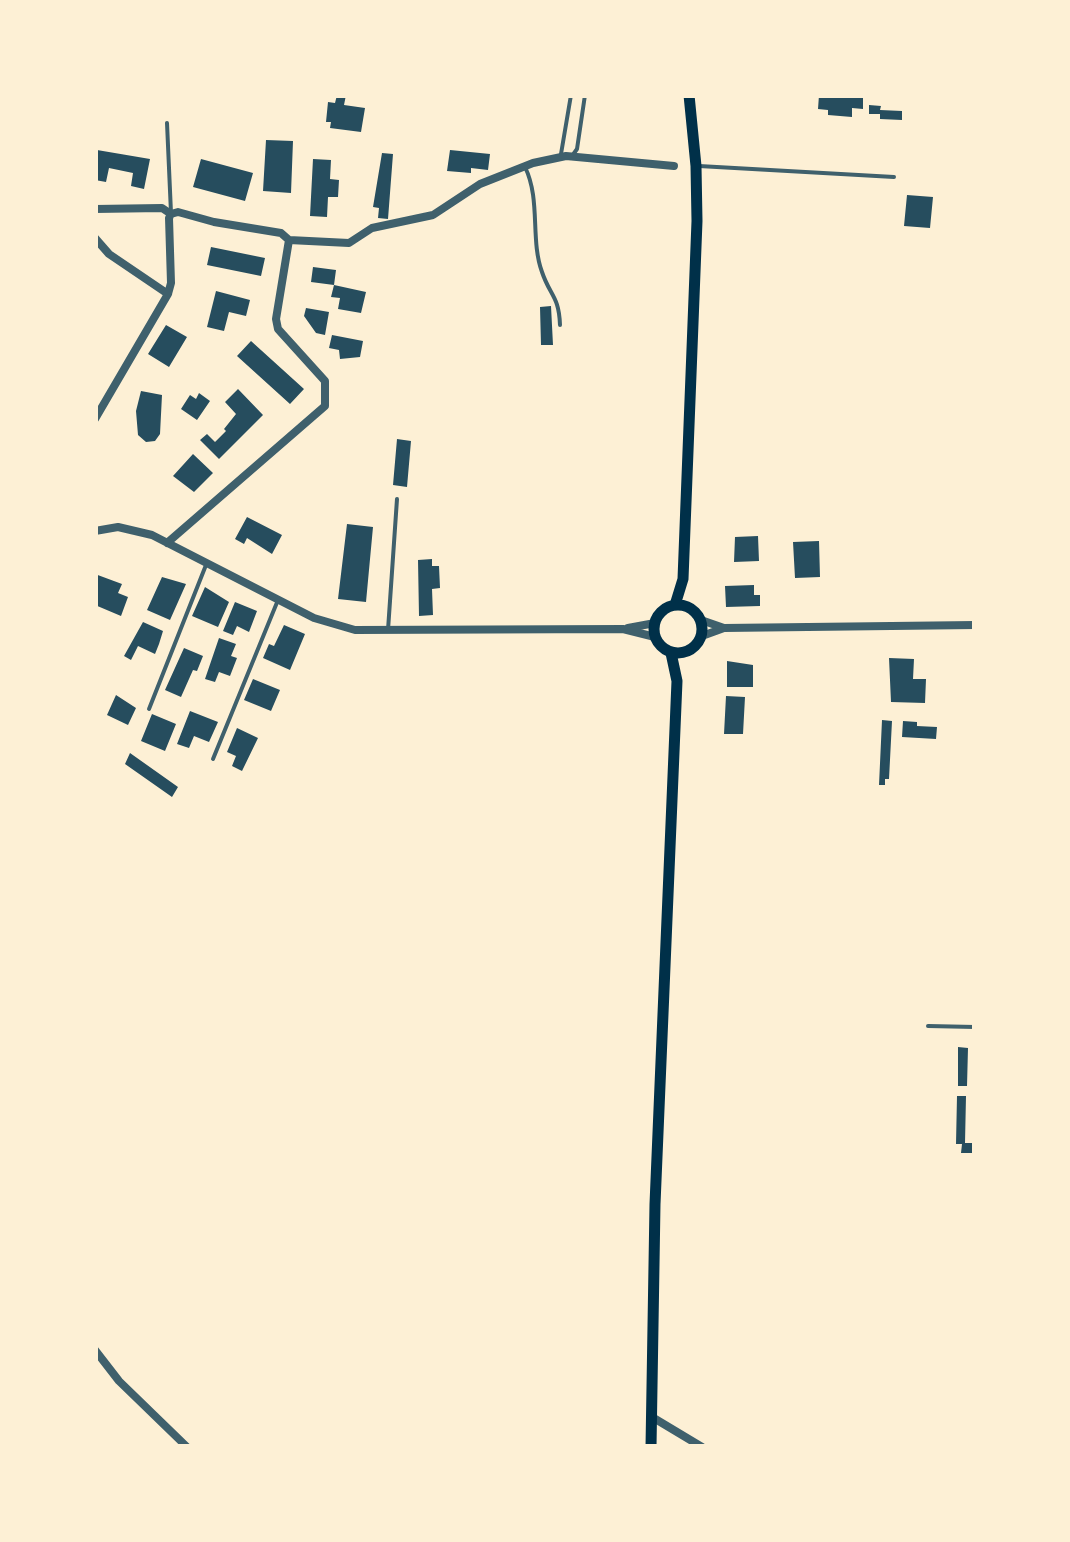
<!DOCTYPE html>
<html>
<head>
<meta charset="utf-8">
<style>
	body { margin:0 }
	#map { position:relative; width:1070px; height:1542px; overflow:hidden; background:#fdf0d5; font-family:Manrope,sans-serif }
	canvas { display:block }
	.frame { position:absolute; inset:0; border:98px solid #fdf0d5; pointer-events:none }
</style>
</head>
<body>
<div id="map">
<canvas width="1070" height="1542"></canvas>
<div class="frame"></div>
</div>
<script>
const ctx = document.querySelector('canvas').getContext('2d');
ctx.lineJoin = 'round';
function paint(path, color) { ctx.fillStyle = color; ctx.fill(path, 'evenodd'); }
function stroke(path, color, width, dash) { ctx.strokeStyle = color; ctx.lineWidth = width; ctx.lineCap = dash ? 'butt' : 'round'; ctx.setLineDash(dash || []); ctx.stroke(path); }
paint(new Path2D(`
	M337,95H346L344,105L365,108L361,132L330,128L331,122H326L328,102L335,103Z
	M819,95L863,98V109L852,108V117L828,115V110L818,109Z
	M869,105L881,106L880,110L902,111V120L880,119V114H869Z
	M266,140L293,141L291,193L263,191Z
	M97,150L150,159L144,189L131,186L133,173L109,168L106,182L95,180Z
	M450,150L490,154L488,170L471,168V173L447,171Z
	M382,153L393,154L388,219L378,218L379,208L373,207Z
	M201,159L253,173L245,201L193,187Z
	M313,159L331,160L330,179L339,180L338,197H328L327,217L310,216Z
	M907,195L933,197L930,228L904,226Z
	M211,247L265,258L261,276L207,265Z
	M313,267L336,270L334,285L311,282Z
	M334,285L366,292L361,313L338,309L340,298L331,297Z
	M216,291L250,300L246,316L229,312L224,331L207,327Z
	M551,306L553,345H541L540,307Z
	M306,308L329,312L325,335L316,333L304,316Z
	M166,325L187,337L169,367L148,354Z
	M332,335L363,341L360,357L340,359L339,350L329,348Z
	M251,341L304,389L290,404L237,356Z
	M238,389L263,415L219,459L200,440L207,434L215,442L226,431L224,429L236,414L225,402Z
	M141,391L162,395L160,434L155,441L146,442L138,435L136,411Z
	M199,393L210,401L197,420L181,409L190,395L196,399Z
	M397,439L411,441L407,487L393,485Z
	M193,454L213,473L194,492L173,476Z
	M247,517L282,535L272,554L247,538L244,544L235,539Z
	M347,524L373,527L366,602L338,599Z
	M758,536L759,561L734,562L735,537Z
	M819,541L820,577L795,578L793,542Z
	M432,559V566H439L440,588L432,589L433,615L419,616L418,560Z
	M95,574L122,584L118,593L128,597L121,616L95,605Z
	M162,577L186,584L170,620L147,610Z
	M754,585V595H760V606L726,607L725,586Z
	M205,587L229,602L218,627L192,616Z
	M235,602L257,611L249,632L237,626L233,635L223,631Z
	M143,622L163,631L159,644L155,654L138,646L131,660L124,656Z
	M284,625L305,634L290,670L263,658L269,644L274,646Z
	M219,638L236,644L231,656L237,658L230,676L219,672L215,682L205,679Z
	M184,648L203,656L197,671L193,670L181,697L165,690Z
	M889,658L914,659L913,679H926L925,703L891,702Z
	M727,661L753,665V687H727Z
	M253,679L280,690L271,711L244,700Z
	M116,695L136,708L128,725L107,715Z
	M726,696L745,697L743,734H724Z
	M190,711L218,722L209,742L194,736L189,748L177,744Z
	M152,714L176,724L165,751L141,741Z
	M882,720L892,721L889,779H885V785H879Z
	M903,721L917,722V726L937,727L936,739L902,737Z
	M237,728L258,738L242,771L232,766L236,756L227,752Z
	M130,753L178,787L172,797L125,764Z
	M958,1047L968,1048L967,1086H958Z
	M957,1096H966L965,1143H975V1153H961L962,1144H956Z`), '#264d5e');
stroke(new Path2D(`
	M167,123L171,213
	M561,154L571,95
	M572,156L577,149L585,95
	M699,166L894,177
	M525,167C541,200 530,239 542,272C550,296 559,296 560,325
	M388,630L397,499
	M149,709L206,565
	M213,759L278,600
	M928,1026L975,1027`), '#3f606c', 4);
stroke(new Path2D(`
	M95,209L162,208L171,214L178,212L214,222L281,233L289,240
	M95,238L109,254L168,294
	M289,240L349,243L372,228L433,215L480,184L533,163L566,156L674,166
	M95,419L168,294L171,283L169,218L171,214
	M95,531L118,527L152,535L314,618L355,630L623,629L655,637
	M167,543L325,406V381L278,329L276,319L289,240
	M701,620L724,628L975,625
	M628,628L655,623
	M702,636L724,628
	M95,1350L119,1381L187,1447
	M652,1417L702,1447`), '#3f606c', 8);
stroke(new Path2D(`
	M654 629a24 24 0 1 1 48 0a24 24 0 1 1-48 0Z
	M675,605L683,579L697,221L696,166L689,95
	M651,1447L655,1204L677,681L671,653`), '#003049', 11);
</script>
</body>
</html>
